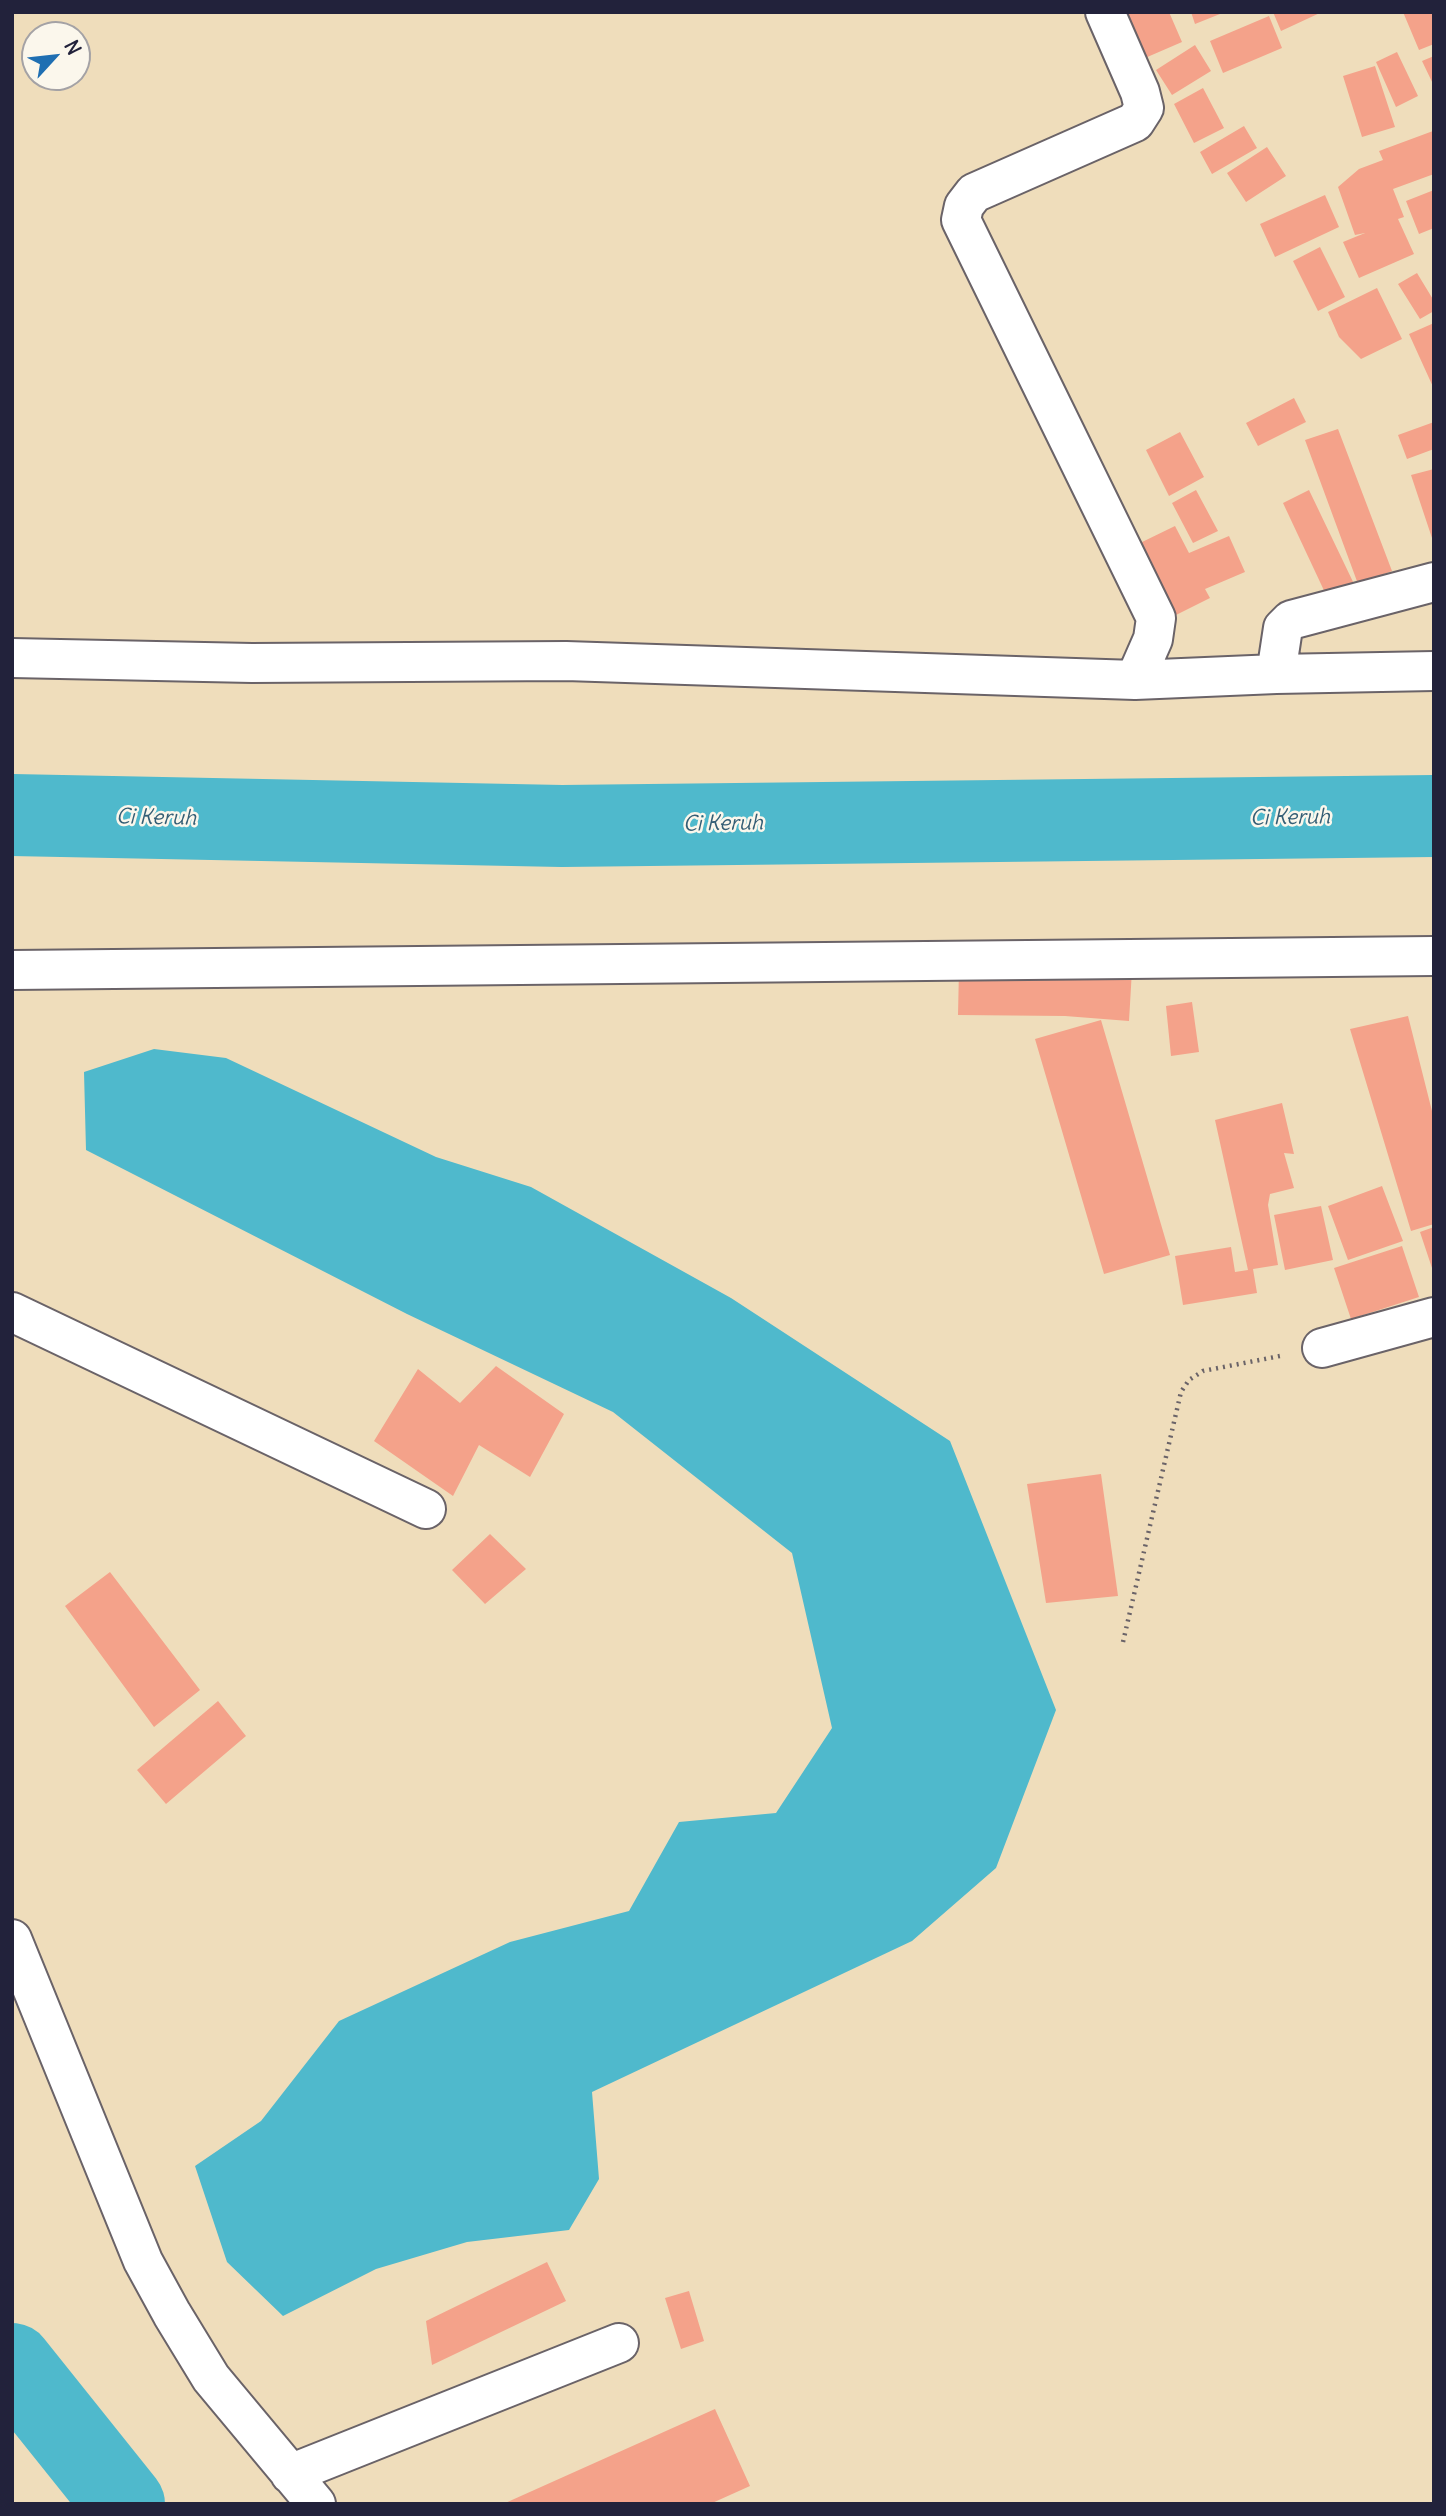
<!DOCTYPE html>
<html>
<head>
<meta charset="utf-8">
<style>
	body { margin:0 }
	#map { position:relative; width:1446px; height:2516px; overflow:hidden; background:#efddbb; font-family:Delius,sans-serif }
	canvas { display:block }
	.frame { position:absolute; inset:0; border:14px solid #22223b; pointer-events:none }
	.north { position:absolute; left:21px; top:21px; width:70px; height:70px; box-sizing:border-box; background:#fbf7ec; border:2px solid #a4a2a5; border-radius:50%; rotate:63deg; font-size:19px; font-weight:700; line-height:28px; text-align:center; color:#22223b }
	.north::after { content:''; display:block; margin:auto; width:24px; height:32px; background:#1f6fb2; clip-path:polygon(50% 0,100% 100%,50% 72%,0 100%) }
</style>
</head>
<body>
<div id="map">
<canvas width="1446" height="2516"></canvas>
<div class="frame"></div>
<div class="north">N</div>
</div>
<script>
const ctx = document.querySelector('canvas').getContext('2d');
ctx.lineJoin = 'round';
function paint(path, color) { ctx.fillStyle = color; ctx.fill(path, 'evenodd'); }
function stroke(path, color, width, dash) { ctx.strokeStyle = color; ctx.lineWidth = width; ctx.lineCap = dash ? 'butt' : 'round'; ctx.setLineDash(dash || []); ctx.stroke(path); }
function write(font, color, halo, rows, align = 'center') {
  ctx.font = font + ' Delius,sans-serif'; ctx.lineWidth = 5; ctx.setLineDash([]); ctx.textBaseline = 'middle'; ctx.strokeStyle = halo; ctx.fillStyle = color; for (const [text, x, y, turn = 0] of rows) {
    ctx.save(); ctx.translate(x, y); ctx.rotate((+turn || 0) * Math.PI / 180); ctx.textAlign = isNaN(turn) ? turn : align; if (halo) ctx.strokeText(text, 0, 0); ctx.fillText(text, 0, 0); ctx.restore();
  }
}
paint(new Path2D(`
	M154,1049L226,1058L436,1157L531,1187L731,1298L950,1441L1056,1710L996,1868L912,1941L592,2092L599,2179L569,2230L467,2242L376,2269L283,2316L227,2262L195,2166L261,2121L339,2021L510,1942L629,1911L679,1822L776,1813L832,1728L792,1553L613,1412L407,1314L86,1150L84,1072Z`), '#4fb9cc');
stroke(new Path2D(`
	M12,815L562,826L1434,816
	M12,2364L124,2504`), '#4fb9cc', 82);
paint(new Path2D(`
	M1124,12H1169L1182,42L1145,58Z
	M1191,12H1225L1195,24Z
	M1273,12H1322L1281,31Z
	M1403,12H1434V44L1419,50Z
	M1269,16L1282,48L1223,73L1210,41Z
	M1195,45L1211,71L1172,95L1156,70Z
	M1397,52L1418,96L1396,107L1376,62Z
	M1434,56V86L1422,61Z
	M1375,66L1395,127L1362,137L1343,76Z
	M1203,88L1224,128L1194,143L1174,104Z
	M1244,126L1257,148L1212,174L1200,152Z
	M1433,131L1434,174L1393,189L1404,217L1398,219L1414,254L1359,278L1343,242L1365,233L1355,235L1338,187L1359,169L1383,160L1379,151Z
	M1267,147L1286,176L1246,202L1227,173Z
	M1434,190V228L1419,234L1406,201Z
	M1325,195L1339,227L1275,257L1260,224Z
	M1320,247L1345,297L1318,311L1293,261Z
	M1417,273L1434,301V311L1420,319L1398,284Z
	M1377,288L1402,339L1361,359L1339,337L1328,312Z
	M1434,323V389L1409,334Z
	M1294,398L1306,422L1258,446L1246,423Z
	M1434,422V449L1407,459L1398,435Z
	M1338,429L1392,571L1358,584L1305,440Z
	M1180,432L1204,477L1169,496L1146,450Z
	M1434,469V541H1433L1411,475Z
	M1196,490L1218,531L1193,543L1172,503Z
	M1309,490L1355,586L1328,599L1283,503Z
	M1175,526L1189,553L1229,536L1245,572L1205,589L1210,598L1172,617L1138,544Z
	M959,969L1132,970L1129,1021L1065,1016L958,1015Z
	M1192,1002L1199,1052L1171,1056L1166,1006Z
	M1408,1016L1434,1119V1224L1411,1231L1350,1029Z
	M1101,1020L1170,1255L1104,1274L1035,1039Z
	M1282,1103L1294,1154L1284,1153L1294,1188L1270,1194L1268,1205L1278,1265L1253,1269L1257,1293L1183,1305L1175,1256L1231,1247L1235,1272L1248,1270L1215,1120Z
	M1382,1186L1403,1241L1348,1260L1328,1206Z
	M1321,1206L1333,1260L1285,1270L1274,1215Z
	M1434,1227V1271H1433L1420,1232Z
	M1402,1246L1419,1297L1351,1319L1334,1268Z
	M496,1366L564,1414L530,1477L479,1445L453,1496L374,1441L418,1369L460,1403Z
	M1101,1474L1118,1596L1046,1603L1027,1484Z
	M490,1534L526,1569L485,1604L452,1570Z
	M110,1572L200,1690L154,1727L65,1606Z
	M218,1701L246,1736L166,1804L137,1770Z
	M547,2262L566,2301L432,2365L426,2321Z
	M689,2291L704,2341L681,2349L665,2298Z
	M715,2409L750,2486L710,2504H503Z`), '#f4a28a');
const minor = new Path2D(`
	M1105,12L1140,92L1144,108L1135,122L974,193L964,206L961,220L1156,618L1153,639L1135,680
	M12,658L252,663L566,661L1135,680L1276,674L1434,671
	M1276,674L1283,628L1291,620L1434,582
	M12,970L1434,956
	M12,1312L426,1509
	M1322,1348L1434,1317
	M12,1939L143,2261L172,2314L211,2378L316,2504
	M290,2474L619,2343`);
stroke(minor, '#6a6368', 42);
stroke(new Path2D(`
	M1123,1642L1181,1392L1189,1380L1203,1371L1280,1356`), '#6a6368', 4.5, [2, 5]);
stroke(minor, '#fff', 38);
write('italic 21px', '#345e75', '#fbf7ec', [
	["Ci Keruh",156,818,1],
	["Ci Keruh",1290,818,-1],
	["Ci Keruh",723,824,-1]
]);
</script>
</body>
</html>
